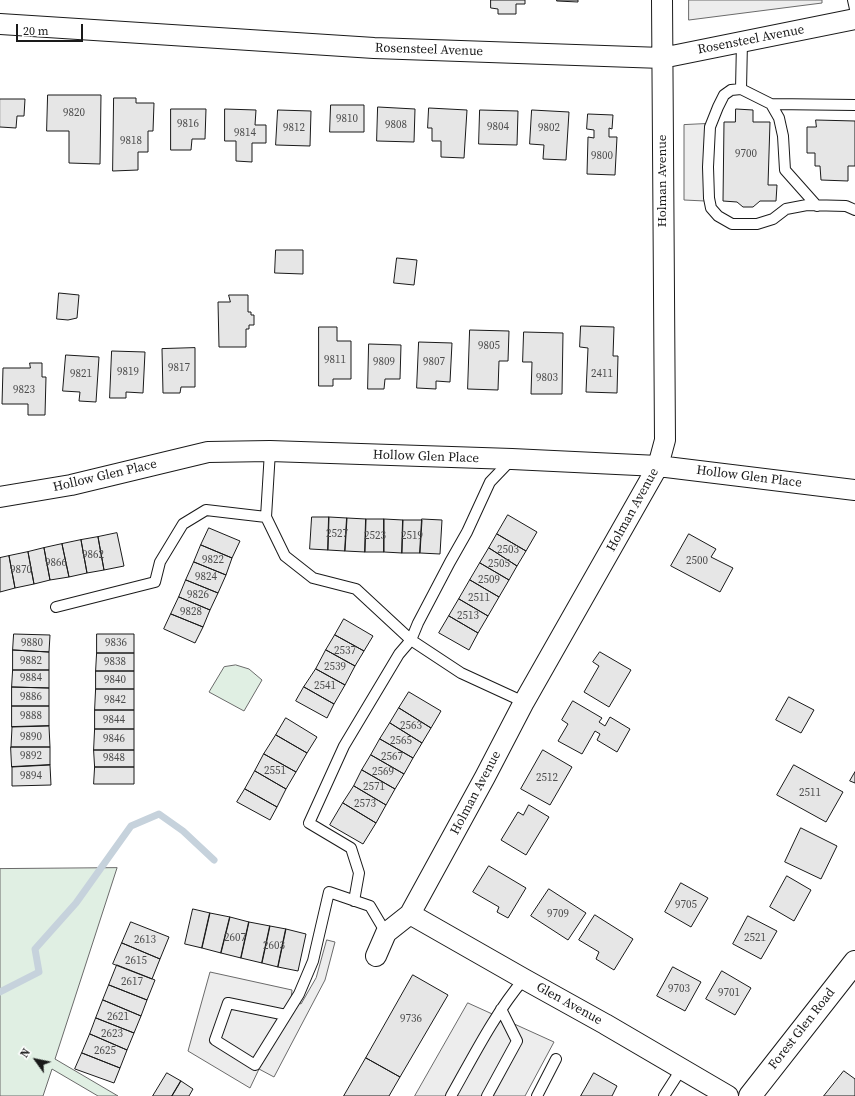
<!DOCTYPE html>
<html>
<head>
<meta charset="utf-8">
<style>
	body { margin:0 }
	#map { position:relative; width:855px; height:1096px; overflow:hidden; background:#fff; font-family:"Source Serif 4",serif }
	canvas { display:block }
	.north { position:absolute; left:16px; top:1040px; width:40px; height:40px; -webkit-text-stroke:3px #fff; paint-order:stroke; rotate:303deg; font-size:11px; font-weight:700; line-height:16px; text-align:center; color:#1a1a1a }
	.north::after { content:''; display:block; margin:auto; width:14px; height:18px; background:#1a1a1a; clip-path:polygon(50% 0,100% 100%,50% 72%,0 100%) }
	.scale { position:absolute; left:16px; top:24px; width:67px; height:18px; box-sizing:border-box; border:2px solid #1a1a1a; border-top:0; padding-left:5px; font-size:12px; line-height:14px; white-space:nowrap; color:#1a1a1a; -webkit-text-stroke:3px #fff; paint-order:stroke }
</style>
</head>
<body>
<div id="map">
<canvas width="855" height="1096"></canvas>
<div class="north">N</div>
<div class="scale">20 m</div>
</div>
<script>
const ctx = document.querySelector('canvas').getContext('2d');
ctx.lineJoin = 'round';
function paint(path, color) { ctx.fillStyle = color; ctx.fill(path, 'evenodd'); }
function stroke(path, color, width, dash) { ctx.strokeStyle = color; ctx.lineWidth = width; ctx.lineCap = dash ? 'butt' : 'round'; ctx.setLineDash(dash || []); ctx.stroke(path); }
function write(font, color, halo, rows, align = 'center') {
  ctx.font = font + ' "Source Serif 4",serif'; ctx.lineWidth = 3; ctx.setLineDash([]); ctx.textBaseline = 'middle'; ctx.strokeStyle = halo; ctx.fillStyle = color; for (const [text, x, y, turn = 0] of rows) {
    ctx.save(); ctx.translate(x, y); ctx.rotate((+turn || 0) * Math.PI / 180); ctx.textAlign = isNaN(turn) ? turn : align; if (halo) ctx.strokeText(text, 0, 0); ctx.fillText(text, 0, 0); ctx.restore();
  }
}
const green = new Path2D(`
	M236,665L249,669L262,680L244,711L209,692L224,667Z
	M117,868L55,1059L118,1096H98L52,1069L43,1096H0V869Z`);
paint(green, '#e0efe3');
stroke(green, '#6a6a6a', 1);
const parking = new Path2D(`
	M689,0H822V3L689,20Z
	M705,124V201L684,200V125Z
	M327,940L335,942L325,980L274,1077L259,1069L250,1088L188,1051L210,972L292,990L291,1000L301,1004L316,978Z
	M468,1003L554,1042L525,1096H415Z`);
paint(parking, '#ededed');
stroke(parking, '#6a6a6a', 1);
stroke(new Path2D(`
	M0,992L39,972L35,949L76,903L131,826L159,814L183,831L214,860`), '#c6d2dc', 7);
const building = new Path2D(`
	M491,0H525V4H516V14H498V9L491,8Z
	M557,0H578V2L557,1Z
	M48,95H101L100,164L69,163V131H47Z
	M114,98H136V103H154L153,131H148V152H138V170L113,171Z
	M0,99H25L24,116H17L16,128L0,127Z
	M331,105H364V132H330Z
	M378,107L415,109L414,142L377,141Z
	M429,108L467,110L464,158L441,157V141H432V128H428Z
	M171,109H206L205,139H192L191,150H171Z
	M225,109L256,110L255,125H266V143H252V162L236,161V141H225Z
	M736,109L753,110V122H770L768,185H777L776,201H760L753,207H743L737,202L723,201L724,122H735Z
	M278,110L311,111L310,146L276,145Z
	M480,110L518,111L517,145L479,144Z
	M532,110L569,112L566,160L543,159L544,145L530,144Z
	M588,114L613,115L612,129L609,128V137H617L615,175L587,174L588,137L594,138V130L587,129Z
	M816,120L855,121V166H848V181L821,180L820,166H815V153H807V127H816Z
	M276,250H303V274L275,273Z
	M397,258L417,260L414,285L394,283Z
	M59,293L79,295L77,318L68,320L57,319Z
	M229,295H248V312H251V315H254V325H249V329H246V347H219L218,302H230Z
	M581,326L614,327L613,356H618L617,393L586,392L588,348L580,347Z
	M319,327H337V341H351V379H333V386H319Z
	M470,330L509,331L508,361H499L498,390L468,389Z
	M524,332L563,333L562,394H531L532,362H523Z
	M419,342L452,343L450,382L436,381V389L417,388Z
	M369,344L401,345L400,379H385L384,389H368Z
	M195,348V387H181L180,393H163L162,349Z
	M112,351L145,352L143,393L126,392V398H110Z
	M66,355L99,357L96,402L79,401L80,392L63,391Z
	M30,363H42V377H46L45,415H28V404H2L3,368H30Z
	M508,515L537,532L526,551L497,534Z
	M312,517H329L328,550L310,549Z
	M329,517L347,518L345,551L328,550Z
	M347,518L366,519L365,552L345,551Z
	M366,519H384V552H365Z
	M384,519L403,520L402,553L384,552Z
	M422,519L442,520L440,554L420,553Z
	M403,520H422L420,553H402Z
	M209,528L240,541L232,558L201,545Z
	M117,533L124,566L104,570L98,537Z
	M497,534L526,551L517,566L489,548Z
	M689,534L716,549L711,557L733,568L720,592L671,566Z
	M98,537L104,570L87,573L81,540Z
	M81,540L87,573L69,577L62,544Z
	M62,544L69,577L50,580L44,548Z
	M201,545L232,558L226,575L194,562Z
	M44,548L50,580L34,584L28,552Z
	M489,548L517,566L509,580L480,563Z
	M28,552L34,584L15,588L9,556Z
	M9,556L15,588L0,592V558Z
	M194,562L226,575L218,593L186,580Z
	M480,563L509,580L499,597L470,580Z
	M186,580L218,593L210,610L179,597Z
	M470,580L499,597L488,616L459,599Z
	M179,597L210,610L203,627L171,614Z
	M459,599L488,616L478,633L449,616Z
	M171,614L203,627L195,643L164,629Z
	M449,616L478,633L469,650L439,633Z
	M344,619L373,636L364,651L335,635Z
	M14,634L50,635L49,652L13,650Z
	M97,634H134V653H97Z
	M335,635L364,651L355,666L326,650Z
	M13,650L49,652V670H13Z
	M326,650L355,666L345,685L316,669Z
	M600,652L631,670L609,707L584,692L599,666L593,662Z
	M97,653H134V671H96Z
	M316,669L345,685L334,704L304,687Z
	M13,670H49V688L12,687Z
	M96,671H134V689H96Z
	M12,687L49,688V706H12Z
	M304,687L334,704L327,718L296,701Z
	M96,689H134V710H95Z
	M409,692L441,711L431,728L399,708Z
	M789,697L814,710L801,733L776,720Z
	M573,701L602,718L599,722L605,726L610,717L630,729L617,752L597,740L600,734L595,731L582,754L558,741L568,724L562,720Z
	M12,706H49V726L12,727Z
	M399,708L431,728L422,743L390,723Z
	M95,710H134V729H95Z
	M286,718L317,737L307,753L276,735Z
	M390,723L422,743L413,758L380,739Z
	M49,726L50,747H11L12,727Z
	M95,729H134V750H94Z
	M276,735L307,753L296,772L264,754Z
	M380,739L413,758L404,774L371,755Z
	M11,747H50V765L12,767Z
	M94,750H134V767H95Z
	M543,750L572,767L550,805L521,789Z
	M264,754L296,772L286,789L255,771Z
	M371,755L404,774L395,789L362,770Z
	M50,765L51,785L12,786V767Z
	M794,765L843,792L826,822L777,795Z
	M95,767H134V784H94Z
	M362,770L395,789L386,805L354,786Z
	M255,771L286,789L277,807L245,789Z
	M855,772V783L850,781Z
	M354,786L386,805L376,823L343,803Z
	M245,789L277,807L270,820L237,802Z
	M343,803L376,823L363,844L330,825Z
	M529,805L549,817L526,855L501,840L518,812L523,815Z
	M801,828L837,846L821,879L785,862Z
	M489,866L526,888L508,918L497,912L499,907L473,892Z
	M787,876L811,890L794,921L770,907Z
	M681,883L708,898L691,927L665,912Z
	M549,889L586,913L568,940L531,916Z
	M193,909L210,913L202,948L185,944Z
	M210,913L230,917L221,953L202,948Z
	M595,915L633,939L614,970L596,959L599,952L579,940Z
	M748,916L777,931L761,959L733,944Z
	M230,917L249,922L241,958L221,953Z
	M131,922L169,937L160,959L122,943Z
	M249,922L270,926L262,963L241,958Z
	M270,926L286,929L278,967L262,963Z
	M286,929L306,934L298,971L278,967Z
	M122,943L160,959L152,979L113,964Z
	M117,965L155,980L147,1000L109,985Z
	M673,967L701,982L685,1011L657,996Z
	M722,971L751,988L735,1015L706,999Z
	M413,975L448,995L400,1077L366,1058Z
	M109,985L147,1000L141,1016L103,1000Z
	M103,1000L141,1016L134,1033L96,1018Z
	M96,1018L134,1033L127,1050L90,1034Z
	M90,1034L127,1050L120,1068L82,1053Z
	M82,1053L120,1068L114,1083L75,1069Z
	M366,1058L400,1077L389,1096H344Z
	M844,1071L855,1079V1096H824Z
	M167,1073L181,1081L172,1096H153Z
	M594,1073L617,1086L612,1096H581Z
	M181,1081L193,1089L189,1096H172Z`);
paint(building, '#e6e6e6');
stroke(building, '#1a1a1a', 1);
const lane = new Path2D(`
	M853,0L855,9
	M742,42L741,89L731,90L724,95L718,107L710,127L708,167L709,198L711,208L718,216L732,224H757L773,219L786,209L807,205L846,206L855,210
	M741,89L771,104L855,105
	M771,104L779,118L783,136L785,170L817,206
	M270,451L266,517L285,556L313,578L356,589L411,640L461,673L524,702
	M56,607L155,582L160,562L183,524L206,510L266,517
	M354,901L359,873L351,848L309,823L344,746L399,654L411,640L418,623L450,562L467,532L490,482L512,459
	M286,1015L228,1003L215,1040L255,1065L299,994L313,961L329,892L370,906L386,933
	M451,1096C473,1057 495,1013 524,979
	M487,1096L517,1041L501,1009
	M537,1096L556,1059
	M664,1096L682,1068`);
const street = new Path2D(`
	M0,24L374,48L662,58L855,19
	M0,497L71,485L208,452L270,451L512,459L658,466L855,490
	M410,914L524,979L605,1024L728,1096
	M376,956L386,933L410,914L485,777L524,702L658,466L665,440L662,0`);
const secondary = new Path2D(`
	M750,1096L855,962`);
stroke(lane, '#1a1a1a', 12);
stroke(street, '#1a1a1a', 22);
stroke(secondary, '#1a1a1a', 24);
stroke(lane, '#fff', 10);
stroke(street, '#fff', 20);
stroke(secondary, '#fff', 22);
write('11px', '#4d4d4d', null, [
	["9820",74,113],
	["9810",347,119],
	["9816",188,124],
	["9808",396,125],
	["9804",498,127],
	["9812",294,128],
	["9802",549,128],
	["9814",245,133],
	["9818",131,141],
	["9700",746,154],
	["9800",602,156],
	["9805",489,346],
	["9811",335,360],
	["9809",384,362],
	["9807",434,362],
	["9817",179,368],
	["9819",128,372],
	["9821",81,374],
	["2411",602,374],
	["9803",547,378],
	["9823",24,390],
	["2527",337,534],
	["2523",375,536],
	["2519",412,536],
	["2503",508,550],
	["9862",93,555],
	["9822",213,560],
	["2500",697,561],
	["9866",56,563],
	["2505",499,564],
	["9870",21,570],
	["9824",206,577],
	["2509",489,580],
	["9826",198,595],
	["2511",479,598],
	["9828",191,612],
	["2513",468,616],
	["9880",32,643],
	["9836",116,643],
	["2537",345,651],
	["9882",31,661],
	["9838",115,662],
	["2539",335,667],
	["9884",31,678],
	["9840",115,680],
	["2541",325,686],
	["9886",31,697],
	["9842",115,700],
	["9888",31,716],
	["9844",114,720],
	["2563",411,726],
	["9890",31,737],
	["9846",114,739],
	["2565",401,741],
	["9892",31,756],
	["2567",392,757],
	["9848",114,758],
	["2551",275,771],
	["2569",383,772],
	["9894",31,776],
	["2512",547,778],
	["2571",374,787],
	["2511",810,793],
	["2573",365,804],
	["9705",686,905],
	["9709",558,914],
	["2607",235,938],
	["2521",755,938],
	["2613",145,940],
	["2603",274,946],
	["2615",136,961],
	["2617",132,982],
	["9703",679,989],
	["9701",729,993],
	["2621",118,1017],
	["9736",411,1019],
	["2623",112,1034],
	["2625",105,1051]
]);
write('13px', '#1a1a1a', '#fff', [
	["Rosensteel Avenue",751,40,-11],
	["Rosensteel Avenue",429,50,2],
	["Holman Avenue",663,181,-90],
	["Hollow Glen Place",426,457,2],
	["Hollow Glen Place",105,476,-13],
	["Hollow Glen Place",749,477,7],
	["Holman Avenue",633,510,-61],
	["Holman Avenue",476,793,-62],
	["Glen Avenue",569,1004,29],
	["Forest Glen Road",802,1029,-52]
]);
</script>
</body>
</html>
